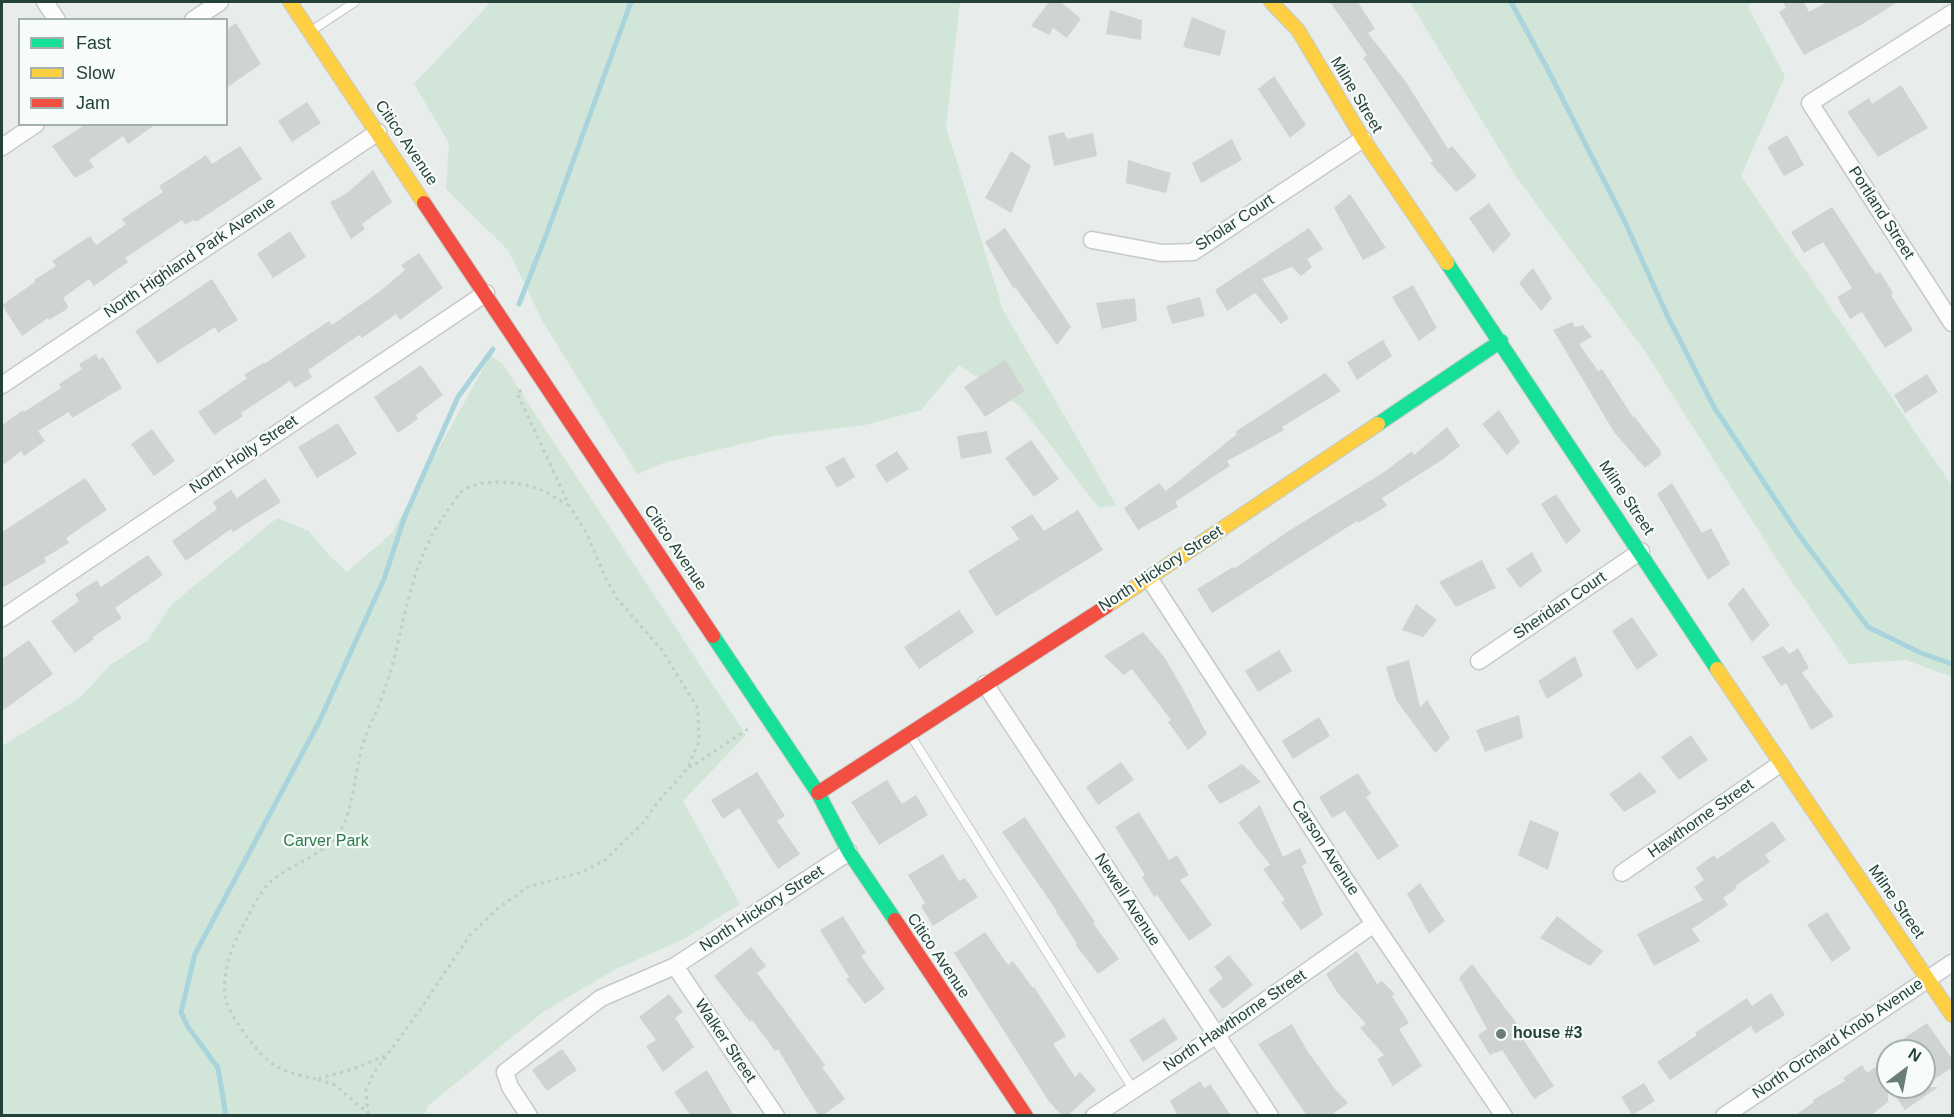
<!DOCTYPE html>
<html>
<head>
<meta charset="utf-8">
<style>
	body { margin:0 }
	#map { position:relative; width:1954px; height:1117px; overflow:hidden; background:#e8edeb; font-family:Arial,sans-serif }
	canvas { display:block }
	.frame { position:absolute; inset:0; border:3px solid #24423a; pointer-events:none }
	.legend { position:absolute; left:18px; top:18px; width:210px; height:108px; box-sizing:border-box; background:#f7fbf9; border:2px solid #a3b1ad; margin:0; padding:8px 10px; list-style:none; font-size:18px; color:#24423a }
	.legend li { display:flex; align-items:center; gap:12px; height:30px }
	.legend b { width:30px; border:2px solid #a3b1ad }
	.north { position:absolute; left:1876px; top:1039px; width:60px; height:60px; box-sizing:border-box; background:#f7fbf9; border:2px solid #a3b1ad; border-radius:50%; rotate:32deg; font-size:16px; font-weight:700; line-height:24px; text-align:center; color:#24423a }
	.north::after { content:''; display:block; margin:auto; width:21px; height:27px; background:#697e78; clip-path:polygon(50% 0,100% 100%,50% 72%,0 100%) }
</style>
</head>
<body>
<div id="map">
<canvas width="1954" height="1117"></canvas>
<div class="frame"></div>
<ul class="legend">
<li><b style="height:8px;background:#16e098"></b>Fast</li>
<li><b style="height:8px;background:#ffcf43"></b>Slow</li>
<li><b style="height:8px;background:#f24e42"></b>Jam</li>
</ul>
<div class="north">N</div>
</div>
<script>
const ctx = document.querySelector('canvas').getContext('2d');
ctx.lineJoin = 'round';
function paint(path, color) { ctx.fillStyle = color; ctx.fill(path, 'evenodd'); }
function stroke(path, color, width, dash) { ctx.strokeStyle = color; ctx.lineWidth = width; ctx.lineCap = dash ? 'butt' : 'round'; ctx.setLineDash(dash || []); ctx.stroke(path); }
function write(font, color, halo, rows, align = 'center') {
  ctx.font = font + ' Arial,sans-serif'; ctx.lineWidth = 4.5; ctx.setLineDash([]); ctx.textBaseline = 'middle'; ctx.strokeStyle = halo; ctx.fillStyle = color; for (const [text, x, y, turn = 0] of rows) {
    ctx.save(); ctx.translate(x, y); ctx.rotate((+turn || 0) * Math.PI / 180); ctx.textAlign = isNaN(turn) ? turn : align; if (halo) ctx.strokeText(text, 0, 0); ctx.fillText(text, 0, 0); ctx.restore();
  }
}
paint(new Path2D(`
	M491,2H960L946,127L1003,310L1116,505L1099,508L1021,407L959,365L921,410L865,425L775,436L663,463L637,474L543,322L508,250L446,189L449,143L414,84Z
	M1410,2H1751L1748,7L1785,76L1741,176L1952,486V677L1906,660L1849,664L1781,566L1644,350L1515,175Z
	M490,356L502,363L746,735L683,801L740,904L684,939L616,969L543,1012L429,1105L424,1115H2V746L81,697L109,666L148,640L171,605L277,518L309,531L327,553L347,572L392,533Z`), '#d1e6d8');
stroke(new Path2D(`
	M1511,2L1548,70L1624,220L1667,315L1714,407L1799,535L1868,627L1921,653L1952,664
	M519,304L547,233L631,2
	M226,1116L218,1068L188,1027L181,1012L195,954L319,722L384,579L405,516L458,397L493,349`), '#a9d4db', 5);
paint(new Path2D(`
	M1049,2H1061L1081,19L1067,38L1053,28L1049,35L1031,26Z
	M1330,2H1358L1375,29L1368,33L1406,82L1448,149L1452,146L1477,176L1456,192L1430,163L1433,161L1363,58L1367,55Z
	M1783,2H1804L1809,12L1827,2H1898L1859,26L1804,55L1779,12L1786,8Z
	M1110,10L1142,20L1141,40L1106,34Z
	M1192,17L1226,31L1220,56L1183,47Z
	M236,23L261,64L226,88V30Z
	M1274,76L1306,125L1290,138L1258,89Z
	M1901,85L1928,128L1878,157L1847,112L1869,98L1872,104Z
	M307,102L321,123L292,142L278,121Z
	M86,124H156L128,144L123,136L89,160L94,167L75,178L52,146Z
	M1064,132L1067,139L1093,133L1097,156L1054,166L1048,136Z
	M1787,135L1804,165L1784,176L1767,147Z
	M1232,139L1242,160L1201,183L1192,163Z
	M240,146L262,179L196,222L194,220L185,225L182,220L125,258L128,262L94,286L89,279L63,298L68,306L67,309L49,320L48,318L22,336L2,305L35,282L34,280L56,266L52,261L90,236L96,245L122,227L126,224L122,219L163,192L159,186L179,173L206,155L212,164Z
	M1011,151L1031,166L1011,213L985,198Z
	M1128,160L1171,173L1166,193L1126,183Z
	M373,170L392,202L362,224L365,229L351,239L330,202L346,194Z
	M1350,194L1386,248L1363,260L1334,208Z
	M1489,203L1511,235L1493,253L1469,218Z
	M1832,207L1876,274L1880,272L1893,293L1891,295L1913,330L1885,348L1862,312L1850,319L1837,297L1852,288L1823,242L1804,253L1791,232Z
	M1005,228L1071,327L1057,345L1015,287L1014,289L985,242Z
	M1309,228L1323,249L1307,259L1312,267L1301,276L1292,267L1262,279L1289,318L1281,324L1255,293L1227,311L1215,290Z
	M290,231L306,257L273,278L257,254Z
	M419,253L443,288L400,320L396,314L362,338L359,335L308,370L312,377L295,388L290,381L241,413L243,416L214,435L198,412L247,378L244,375L263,363L264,364L329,321L332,325L379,292L405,270L401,265Z
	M1533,268L1552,298L1541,311L1519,283Z
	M212,279L238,320L218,333L215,327L158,364L135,331Z
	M1413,285L1437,328L1419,341L1392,297Z
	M1200,297L1205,316L1172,324L1166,306Z
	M1135,298L1137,321L1102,329L1096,303Z
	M1572,322L1575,327L1583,325L1592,337L1579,344L1598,371L1602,369L1633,417L1634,416L1660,450L1661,455L1645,468L1614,432L1553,330Z
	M1383,340L1392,356L1357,380L1347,362Z
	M96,354L99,360L103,357L122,388L72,418L69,412L38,431L45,441L24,456L21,451L2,466V425L23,410L24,412L61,388L59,384L82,369L79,364Z
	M1005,360L1025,391L985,417L964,387Z
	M421,365L443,395L416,415L418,419L398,433L374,397Z
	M1325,373L1341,391L1282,427L1284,430L1227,461L1230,466L1175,502L1178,507L1138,530L1124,508L1159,483L1166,491L1237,434L1235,432Z
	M1927,374L1938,392L1905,413L1894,395Z
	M1499,410L1520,442L1507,455L1482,424Z
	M338,423L357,454L317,478L298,447Z
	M1447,427L1460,446L1442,460L1382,498L1387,506L1358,523L1357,521L1212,613L1197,589L1233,567L1234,569L1287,532L1384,472L1412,451L1414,455Z
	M152,429L175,461L154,476L131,444Z
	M987,431L992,453L961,459L957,436Z
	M1031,440L1059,479L1034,497L1005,458Z
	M897,451L909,469L886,483L875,465Z
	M844,457L855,477L837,488L825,467Z
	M85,478L107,510L66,538L69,543L44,558L46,562L2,588V532Z
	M265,478L281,502L233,532L231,529L186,561L172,541L217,509L213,502L231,490L237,498Z
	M1672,483L1702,533L1711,528L1730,564L1708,580L1657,494Z
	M1556,494L1581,531L1566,544L1541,504Z
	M1078,510L1103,550L996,616L968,571L1019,539L1011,527L1032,514L1044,531Z
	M1532,552L1542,571L1520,588L1506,569Z
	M148,555L163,575L115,608L122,618L93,637L94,639L75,653L51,621L79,601L75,594L97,580L101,587Z
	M1482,560L1496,588L1456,607L1439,582Z
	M1743,587L1770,625L1752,642L1728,604Z
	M1416,604L1437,620L1423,637L1402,630Z
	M959,610L974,632L919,669L904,647Z
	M1632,617L1658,655L1637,670L1612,631Z
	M1143,632L1165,658L1184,691L1207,734L1188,750L1168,722L1171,720L1132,669L1124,675L1104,656Z
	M29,640L53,674L2,711V659Z
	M1783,646L1789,654L1798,648L1809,668L1802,673L1834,716L1811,730L1786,683L1781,686L1762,657Z
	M1279,650L1292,671L1258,692L1245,671Z
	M1575,656L1583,676L1547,699L1538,681Z
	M1409,660L1420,707L1427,700L1450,738L1435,753L1396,700L1386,667Z
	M1519,715L1523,738L1485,752L1476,730Z
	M1319,717L1330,736L1293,759L1282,741Z
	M1691,735L1708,760L1679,780L1661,757Z
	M1121,762L1134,780L1098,805L1086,787Z
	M1242,764L1261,782L1220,804L1207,786Z
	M757,772L785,816L777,821L800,854L778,869L739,808L723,819L711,800Z
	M1640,772L1657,792L1624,812L1609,794Z
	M1358,773L1371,794L1366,797L1399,846L1378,860L1345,811L1332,818L1319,797Z
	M887,780L902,804L916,795L928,815L879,845L851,802Z
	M1260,805L1283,857L1300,848L1307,863L1302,866L1323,915L1301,930L1281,902L1285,900L1263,869L1270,865L1238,823Z
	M1139,812L1169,860L1177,855L1189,875L1180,880L1212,925L1189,941L1157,895L1154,897L1142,877L1145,875L1115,827Z
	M1025,817L1095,922L1093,923L1119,959L1098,974L1075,944L1077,943L1056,912L1057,911L1002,832Z
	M1530,820L1559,832L1548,870L1518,855Z
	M1773,821L1786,840L1765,855L1770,862L1735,886L1737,888L1723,898L1728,905L1692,929L1700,941L1654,966L1637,934L1703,900L1694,887L1704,880L1696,868L1714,855L1717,859Z
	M943,854L959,881L965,878L978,897L933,926L921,906L925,903L908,875Z
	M1420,883L1445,921L1429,934L1407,894Z
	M1827,912L1851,949L1832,962L1807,925Z
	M843,916L866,953L861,956L885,989L865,1004L846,979L849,977L820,930Z
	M1557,916L1603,951L1590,966L1540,938Z
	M985,932L1008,965L1013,961L1033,988L1034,987L1066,1036L1053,1044L1075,1077L1080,1072L1096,1090L1067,1116H1062L1048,1100L954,953Z
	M751,947L766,966L757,973L825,1065L822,1067L845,1099L822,1116H819L804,1093L778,1049L775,1051L752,1020L750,1022L714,976Z
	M1357,951L1377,984L1382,981L1395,994L1392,996L1409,1023L1399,1029L1422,1066L1393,1086L1377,1059L1384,1055L1360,1028L1366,1024L1337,992L1326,974Z
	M1229,955L1253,985L1223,1009L1208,990L1223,978L1214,967Z
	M1472,964L1524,1033L1521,1036L1554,1086L1534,1099L1502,1050L1490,1055L1478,1035L1487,1029L1459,978Z
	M1771,993L1785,1015L1755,1034L1751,1026L1670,1080L1657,1062L1697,1035L1695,1033L1747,998L1752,1006Z
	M669,994L683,1012L675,1018L694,1047L663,1072L646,1046L656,1040L639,1017Z
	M1164,1018L1178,1039L1143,1062L1129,1040Z
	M1927,1023L1953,1060V1067L1924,1086V1051H1913L1904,1038Z
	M1292,1024L1308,1052L1335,1089L1348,1103L1330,1116H1307L1258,1044Z
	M562,1049L577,1070L547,1091L532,1070Z
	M1888,1059V1102L1870,1116H1794L1814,1102L1813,1100L1845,1081L1843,1078L1862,1065L1867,1073Z
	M707,1070L734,1116H691L674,1092Z
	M1200,1081L1204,1088L1210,1084L1231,1116H1178L1170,1101Z
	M1644,1083L1655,1101L1632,1115L1621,1097Z
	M1889,1087H1938L1905,1110Z`), '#cfd4d2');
const lane = new Path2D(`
	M311,31L355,2
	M911,736L1133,1089`);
const street = new Path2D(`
	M45,2L57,20
	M1952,13L1810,103L1952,323
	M193,20L220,2
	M2,147L36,124
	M1092,240L1162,253L1193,252L1363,139
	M2,385L378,132
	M1149,578L1374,924L1504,1116
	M2,618L486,293
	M1479,661L1641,551
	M985,684L1270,1116
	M1622,873L1780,764
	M675,966L776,1116
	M529,1116L510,1087L505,1072L601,998L675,966L849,852
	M1094,1116L1215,1036L1374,924
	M1724,1116L1952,963`);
const fast = new Path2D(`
	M1447,263L1717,669
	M1378,424L1501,341
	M713,636L818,793L849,852L895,920`);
const slow = new Path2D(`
	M290,2L424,203
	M1271,2L1298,30L1363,139L1447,263
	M1107,606L1378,424
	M1717,669L1952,1015`);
const jam = new Path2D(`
	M424,203L713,636
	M818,793L1107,606
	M895,920L1026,1116`);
stroke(lane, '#c5cac8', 10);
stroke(street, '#c5cac8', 19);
stroke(fast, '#c3cbc8', 16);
stroke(slow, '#c3cbc8', 16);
stroke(jam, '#c3cbc8', 16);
stroke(new Path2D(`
	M689,768L751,727
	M385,1056L347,1071L316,1079L335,1085L368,1113L366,1090L373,1074L422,1007L470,935L497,909L528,887L582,872L604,861L643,823L657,803L687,769L699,742L698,709L662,650L618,600L605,577L587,534L569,505L517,393L525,388
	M316,1079C302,1076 287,1073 274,1065C259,1056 227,1013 225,996C222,970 233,944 245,922C253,907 261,889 275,878C297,861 330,853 343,826C354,802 355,773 362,747C367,728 376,715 382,697C406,633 405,568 448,510C452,505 456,497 461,492C477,478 517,481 536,488C547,492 557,499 568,505`), '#c3ccca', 3, [3, 4.5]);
stroke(lane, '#fcfcfc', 8);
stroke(street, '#fcfcfc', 16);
stroke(fast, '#16e098', 14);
stroke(slow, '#ffcf43', 14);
stroke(jam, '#f24e42', 14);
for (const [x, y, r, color] of [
	[1501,1034,6,"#697e78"]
]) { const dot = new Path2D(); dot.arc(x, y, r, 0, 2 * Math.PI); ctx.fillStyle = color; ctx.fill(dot); stroke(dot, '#f7fbf9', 2); }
write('16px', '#24423a', '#f7fbf9', [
	["Milne Street",1356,95,59],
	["Citico Avenue",406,143,56],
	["Portland Street",1881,213,57],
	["Sholar Court",1235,223,-33],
	["North Highland Park Avenue",190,258,-34],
	["North Holly Street",244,455,-34],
	["Milne Street",1626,498,56],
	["Citico Avenue",675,548,56],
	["North Hickory Street",1161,569,-33],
	["Sheridan Court",1560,606,-34],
	["Hawthorne Street",1701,819,-35],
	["Carson Avenue",1325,848,57],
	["Newell Avenue",1127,900,57],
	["Milne Street",1896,902,55],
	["North Hickory Street",762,909,-33],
	["Citico Avenue",938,956,56],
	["North Hawthorne Street",1235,1021,-34],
	["North Orchard Knob Avenue",1838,1039,-34],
	["Walker Street",725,1041,56]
]);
write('16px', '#2d7a4b', '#f7fbf9', [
	["Carver Park",326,842]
]);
write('bold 16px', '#24423a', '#f7fbf9', [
	["house #3",1513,1034]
], 'left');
</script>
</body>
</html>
